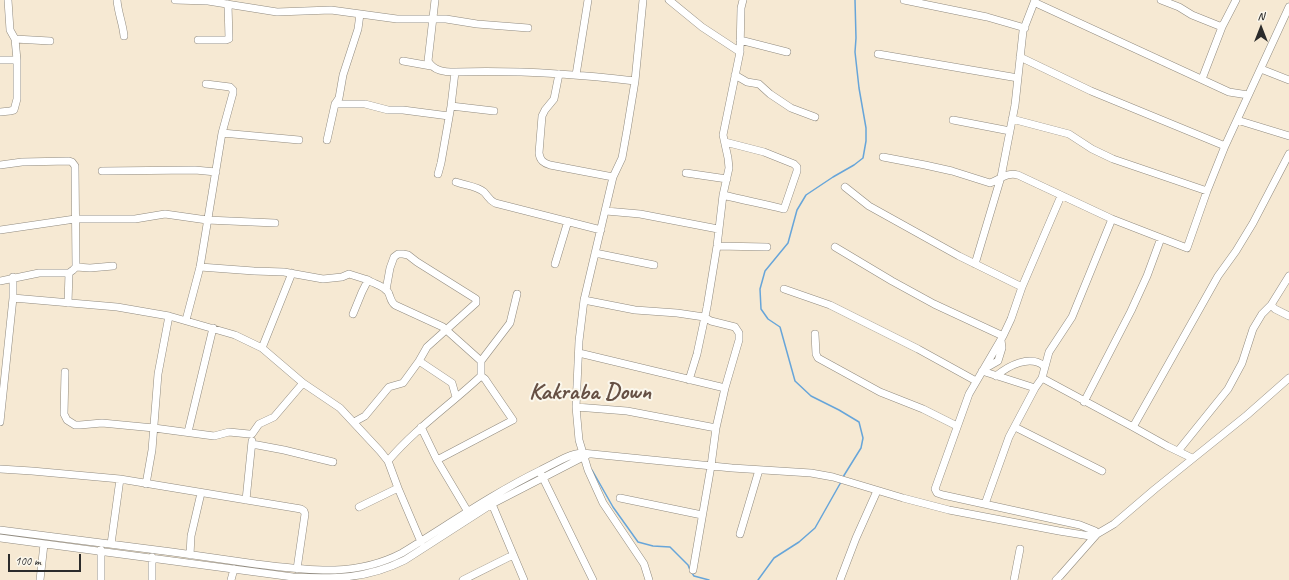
<!DOCTYPE html>
<html>
<head>
<meta charset="utf-8">
<style>
	body { margin:0 }
	#map { position:relative; width:1289px; height:580px; overflow:hidden; background:#f6e9d3; font-family:Caveat,sans-serif }
	canvas { display:block }
	.north { position:absolute; left:1241px; top:8px; width:40px; height:40px; -webkit-text-stroke:3px #fbf7ec; paint-order:stroke; rotate:0deg; font-size:11px; font-weight:700; line-height:16px; text-align:center; color:#2b2b2b }
	.north::after { content:''; display:block; margin:auto; width:14px; height:18px; background:#2b2b2b; clip-path:polygon(50% 0,100% 100%,50% 72%,0 100%) }
	.scale { position:absolute; left:8px; top:554px; width:73px; height:18px; box-sizing:border-box; border:2px solid #2b2b2b; border-top:0; padding-left:5px; font-size:12px; line-height:14px; white-space:nowrap; color:#2b2b2b; -webkit-text-stroke:3px #fbf7ec; paint-order:stroke }
</style>
</head>
<body>
<div id="map">
<canvas width="1289" height="580"></canvas>
<div class="north">N</div>
<div class="scale">100 m</div>
</div>
<script>
const ctx = document.querySelector('canvas').getContext('2d');
ctx.lineJoin = 'round';
function stroke(path, color, width, dash) { ctx.strokeStyle = color; ctx.lineWidth = width; ctx.lineCap = dash ? 'butt' : 'round'; ctx.setLineDash(dash || []); ctx.stroke(path); }
function write(font, color, halo, rows, align = 'center') {
  ctx.font = font + ' Caveat,sans-serif'; ctx.lineWidth = 4; ctx.setLineDash([]); ctx.textBaseline = 'middle'; ctx.strokeStyle = halo; ctx.fillStyle = color; for (const [text, x, y, turn = 0] of rows) {
    ctx.save(); ctx.translate(x, y); ctx.rotate((+turn || 0) * Math.PI / 180); ctx.textAlign = isNaN(turn) ? turn : align; if (halo) ctx.strokeText(text, 0, 0); ctx.fillText(text, 0, 0); ctx.restore();
  }
}
stroke(new Path2D(`
	M592,470L613,507L638,542L653,546L670,547L688,565L690,570
	M843,477L861,448L863,438L859,422L839,410L811,396L795,381L780,327L768,319L761,309L760,289L765,271L788,243L797,210L806,195L833,177L854,165L863,158L866,141V128L859,88L855,52L856,38L855,0
	M692,573L694,576L709,580
	M758,580L774,558L799,542L815,528L841,482`), '#67a5d9', 1.5);
const minor = new Path2D(`
	M117,0C118,13 123,24 124,36
	M175,0L208,1L277,12L331,10L397,19H446L477,24L528,28
	M435,0L428,61C434,71 444,72 455,72L451,106L441,163L438,174
	M643,0L635,81L627,130L622,158L613,177L584,300L579,341L576,407L579,440L588,470L603,503L644,564L649,580
	M669,0L702,27L740,52
	M904,0L987,17L1025,28
	M1035,0L1036,3L1229,92L1248,95
	M1161,0L1179,7L1192,15L1222,27
	M15,39L50,41
	M198,40H226L229,39L228,4
	M740,40L787,52
	M878,54L1018,78
	M1020,57L1091,91L1225,146
	M0,60H17
	M403,61L431,66
	M1261,69L1289,80
	M455,72C515,70 576,74 635,81
	M559,74L554,99L545,110L542,116L539,153C540,161 544,163 550,165L613,177
	M576,75L588,0
	M735,75L747,82L759,84L770,94L791,108L815,117
	M1202,79L1222,27L1236,0
	M335,104H365L388,110H403L449,116
	M451,106L494,111
	M0,112L10,111L14,110L17,99V60L15,39L10,30L8,0
	M1012,119L1069,134L1092,149L1113,159L1207,191
	M953,120L1010,131
	M1237,120L1289,136
	M222,133L299,140
	M327,140L335,104L339,98L343,75L358,29L360,14
	M883,157L925,165L952,171L990,183C1001,179 1007,172 1018,175L1112,219L1161,238
	M0,165L22,162L69,161L72,162L75,166L76,267L73,270L69,273H39L0,281
	M102,171L195,170L216,172
	M686,173L727,179
	M456,182C464,185 477,186 484,192C488,196 489,200 495,203L601,230
	M845,187L869,206L959,256L1022,287L1061,196
	M723,195C743,200 764,204 784,209L797,171V167L794,164L764,152L725,142
	M606,211L640,214L718,229
	M0,230L75,219H135L165,214L207,220L275,223
	M717,246L767,247
	M835,247L892,281L934,304L1003,336
	M595,253L654,265
	M555,264L568,221
	M975,264L1001,177L1015,105L1023,31L1035,0
	M76,267L90,268L113,266
	M200,267L254,271L284,272L323,279L342,277L349,274L368,280L362,292L353,314
	M368,280C374,284 387,287 389,294C391,299 391,302 395,305L443,327L481,361
	M1022,287L1011,319L1003,336L969,394L935,489L937,493L943,495L1080,525L1095,531L1097,534
	M784,289L830,305L918,349L976,381
	M13,298L117,307L169,316L235,335L262,348L303,383L340,408L380,451L388,461L398,488L421,542
	M584,300L635,310L677,313L704,317L711,321L735,327L739,333V340L725,388L716,428L711,466L693,570
	M68,303L69,273
	M1271,305L1275,309L1289,316
	M186,320L200,267L222,133L233,93V90L230,87L206,84
	M815,334L816,354L818,358L880,392L923,409L957,426
	M262,348L292,273
	M579,353L725,388
	M419,361L452,383L456,397
	M984,369L998,361L1002,348L1001,340
	M982,371L1035,388
	M65,372L64,414L67,420L75,425H80L102,423L154,428L214,436L229,432L249,434H252L259,424L274,417L303,383
	M481,376V361L510,323L517,294
	M996,376C1008,366 1030,354 1044,366
	M1042,378L1133,427L1218,276L1236,251L1253,223L1289,154
	M689,380L697,354L707,307L717,246L723,195L729,168L728,158L723,135L740,52L741,8L743,0
	M1084,402L1131,311L1147,276L1161,238L1187,248L1207,191L1225,146L1289,7
	M576,407L627,411L716,428
	M0,422L13,298V277
	M354,422L365,416L389,387L403,383L419,361L427,347L476,303V299L417,262L408,255L403,254H398L394,257L390,268L386,290
	M421,427L437,460L468,512
	M1015,427L1102,471
	M1133,427L1167,446L1192,458
	M188,432L213,328
	M252,444L284,450L333,462
	M1178,451L1228,389L1242,363L1253,329L1262,314L1271,305L1289,276
	M388,461C415,429 450,405 481,376L485,379L489,385L513,420L437,460
	M0,469L32,471L120,479L301,509L304,511L305,514L297,569
	M541,474L593,580
	M146,484L152,450L158,374L169,316
	M620,498L702,515
	M246,500L252,441
	M492,504L524,580
	M985,504L1009,437L1035,388L1042,378L1049,352L1072,317L1112,219
	M359,507L398,488
	M0,530C57,537 115,545 172,552C200,556 228,560 256,564C307,570 354,578 402,553C448,525 492,494 541,470C554,464 568,454 582,453L732,468L811,473L833,477L903,498L949,510L1059,531L1090,536L1097,534L1114,524L1155,489L1247,415L1289,378
	M740,534L759,470
	M0,538L293,577C335,579 367,579 405,560L492,504L589,454
	M111,544L120,479
	M101,550V580
	M190,555L191,536L201,493
	M152,557V580
	M40,580L44,544
	M231,580L234,569
	M463,580L513,555
	M840,580L856,538L877,491
	M1014,580L1020,549
	M1056,580L1060,576L1097,534`);
stroke(minor, '#908a7f', 8);
stroke(minor, '#fff', 7);
write('bold 24px', '#665044', '#fbf7ec', [
	["Kakraba Down",590,393]
]);
</script>
</body>
</html>
